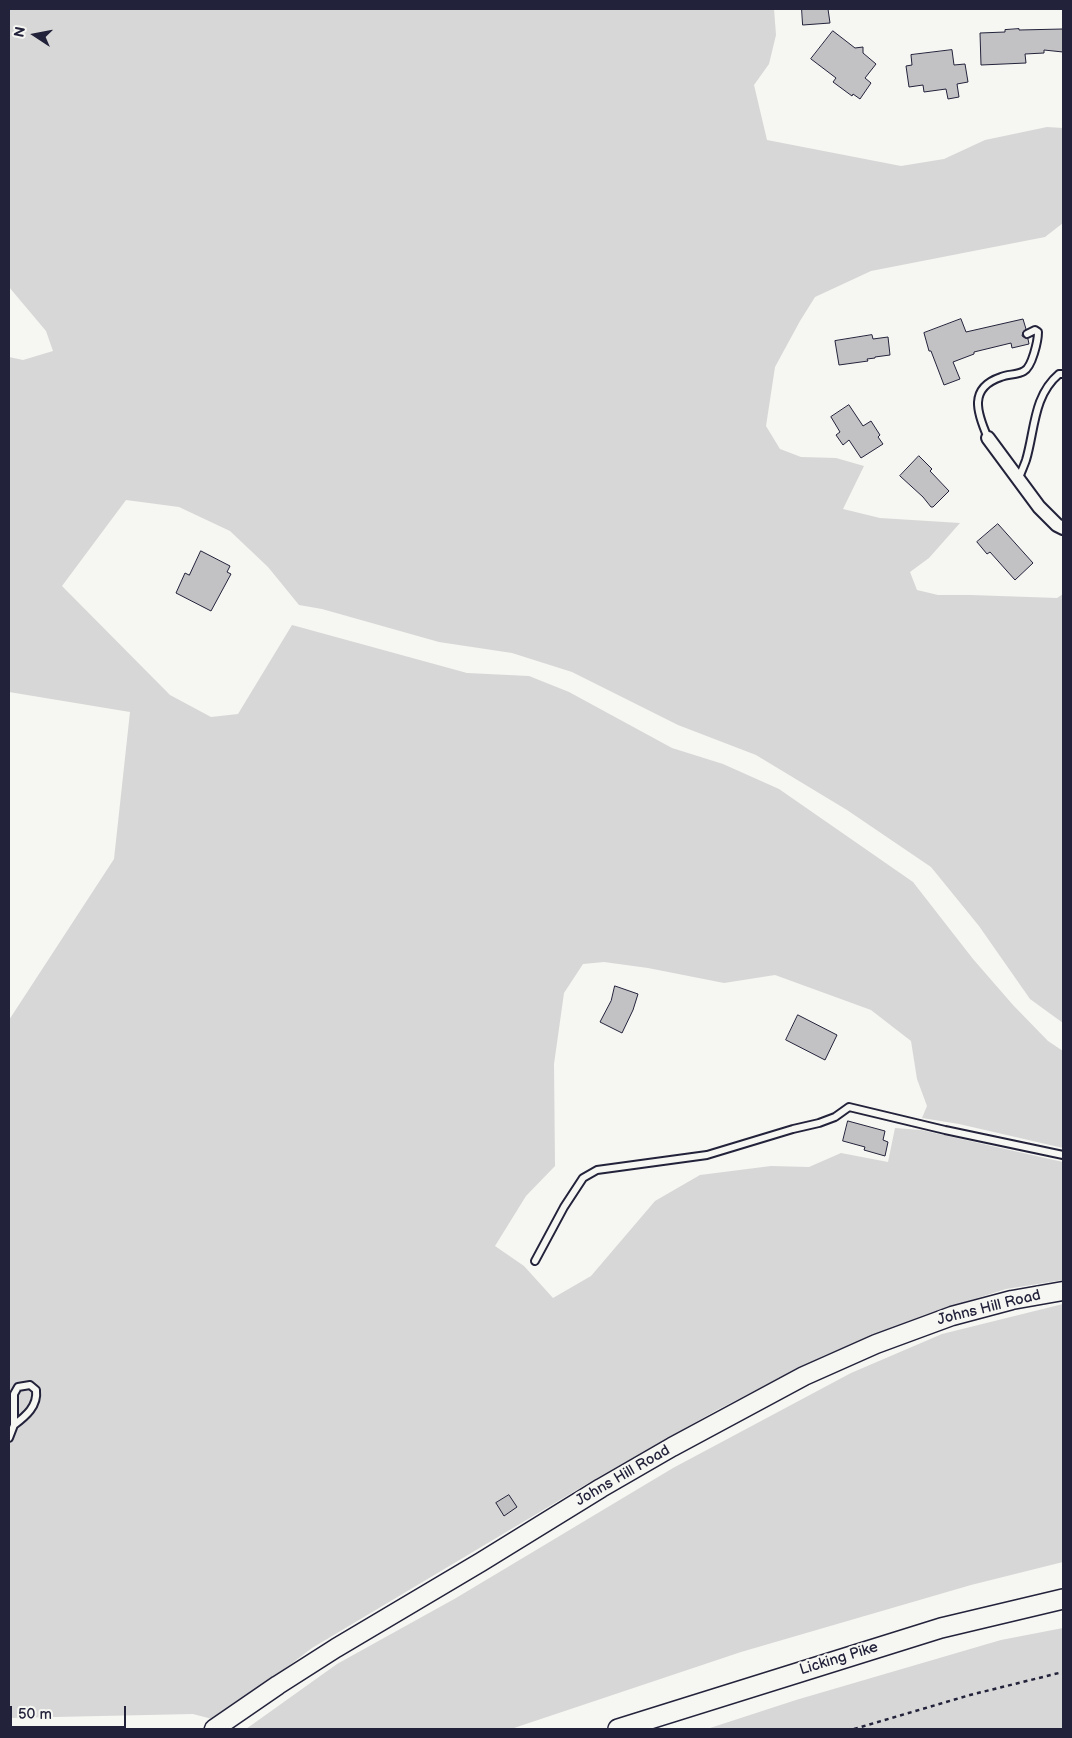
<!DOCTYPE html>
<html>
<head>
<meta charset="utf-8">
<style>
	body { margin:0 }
	#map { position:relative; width:1072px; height:1738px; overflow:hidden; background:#f6f6f2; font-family:"Balsamiq Sans",sans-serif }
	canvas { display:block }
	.frame { position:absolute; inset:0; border:10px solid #22223b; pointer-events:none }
	.north { position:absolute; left:10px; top:10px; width:50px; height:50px; -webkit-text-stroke:4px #f6f6f2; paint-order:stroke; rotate:281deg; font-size:14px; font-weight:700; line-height:20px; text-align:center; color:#22223b }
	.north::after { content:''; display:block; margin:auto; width:18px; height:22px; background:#22223b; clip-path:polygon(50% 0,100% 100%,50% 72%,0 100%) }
	.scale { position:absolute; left:10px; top:1706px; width:116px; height:22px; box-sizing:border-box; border:2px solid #22223b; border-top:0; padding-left:6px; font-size:15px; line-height:18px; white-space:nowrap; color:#22223b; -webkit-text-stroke:4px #f6f6f2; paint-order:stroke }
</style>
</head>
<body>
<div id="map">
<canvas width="1072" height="1738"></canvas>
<div class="frame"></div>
<div class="north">N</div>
<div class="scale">50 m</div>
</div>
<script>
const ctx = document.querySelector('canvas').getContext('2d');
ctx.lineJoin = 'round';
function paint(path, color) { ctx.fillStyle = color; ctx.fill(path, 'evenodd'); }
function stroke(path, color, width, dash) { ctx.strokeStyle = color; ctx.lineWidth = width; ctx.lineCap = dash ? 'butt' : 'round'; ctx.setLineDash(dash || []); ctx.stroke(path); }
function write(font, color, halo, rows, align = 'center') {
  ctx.font = font + ' "Balsamiq Sans",sans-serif'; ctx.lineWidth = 4.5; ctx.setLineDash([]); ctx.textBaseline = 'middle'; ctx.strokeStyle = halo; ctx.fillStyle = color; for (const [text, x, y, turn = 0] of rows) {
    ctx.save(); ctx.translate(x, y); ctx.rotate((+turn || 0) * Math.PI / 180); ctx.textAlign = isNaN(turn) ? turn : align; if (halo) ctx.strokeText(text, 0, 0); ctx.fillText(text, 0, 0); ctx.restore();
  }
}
paint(new Path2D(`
	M9,9H774L776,35L769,64L754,85L767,140L901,166L944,159L985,140L1047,127L1063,128V223L1045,237L871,271L815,297L800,321L775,367L766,426L780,449L801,457L836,458L864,466L843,509L880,518L960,523L929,558L910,572L917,590L938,595H971L1057,598L1063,594V1023L1030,999L979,926L931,867L847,810L756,755L678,725L572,672L512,653L439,642L322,609L299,605L268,567L230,531L179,507L126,500L62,586L170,695L211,717L238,714L292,625L467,673L529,676L569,692L672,748L723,764L779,789L913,882L973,959L1013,1005L1048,1041L1063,1051V1148L959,1124L922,1118L927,1106L917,1079L911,1041L871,1010L775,975L724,983L648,968L604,962L583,964L564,993L554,1064L555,1166L526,1196L495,1246L524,1266L553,1298L591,1276L655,1201L700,1175L771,1166L809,1167L841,1153L888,1162L895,1128L921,1130L1063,1162V1280L1006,1289L924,1315L823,1356L717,1410L585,1485L312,1648L270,1680L212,1719L193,1714L9,1718V1020L114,859L130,712L9,692V357L23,360L53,351L46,331L9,287Z
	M1063,1304V1562L971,1585L741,1652L511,1729H246L337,1664L456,1598L673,1468L851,1373L942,1334Z
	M1063,1628V1729H707L796,1700L1001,1640Z`), '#d7d7d7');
const building = new Path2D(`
	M802,9H828L830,23L803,25Z
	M1019,29V30L1063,29V52L1044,50V53L1025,54L1026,63L981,65L980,33L1005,32V30Z
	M833,31L855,48L863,47V53L876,64L865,78L871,83L860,99L853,94L852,96L833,82L836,78L811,59Z
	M952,50L954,65L965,64L968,82L957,84L959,97L948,99L946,89L924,92L923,85L909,87L906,66L912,65L911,55Z
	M961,319L966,332L1023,319L1026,329L1023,332L1022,336L1028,339L1029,344L1012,348L1011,343L974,352V354L953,362L960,379L944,385L931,351H929L924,333Z
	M872,335L873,339L888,337L890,355L875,357V358L867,359L868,361L839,365L835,341Z
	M849,405L863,426L871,421L880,435L878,437L883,444L861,458L849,440L843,445L836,435L840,432L831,417Z
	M919,456L932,469L930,471L949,491L933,507H931L923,497L900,476Z
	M998,524L1033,563L1015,580L990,552L987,554L977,542Z
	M201,551L230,566L227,572L231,574L211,611L176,593L185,573L189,575Z
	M615,986L638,994L633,1010L622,1033L600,1022L611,1001Z
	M798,1015L837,1035L825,1060L786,1040Z
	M848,1121L885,1131L883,1140L888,1142L885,1156L864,1150L865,1147L843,1141Z
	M509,1495L517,1507L504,1516L496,1503Z`);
paint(building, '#c2c2c4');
stroke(building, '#22223b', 1);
const lane = new Path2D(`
	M988,438C977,413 968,388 1001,377C1008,374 1018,375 1024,371C1032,367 1038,341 1038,332L1035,330L1027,334
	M1019,478C1021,472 1024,466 1026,460C1035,430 1033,396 1059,374H1063
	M535,1261L564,1207L583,1178L597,1170L707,1155L793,1129L819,1123L835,1117L849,1107L945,1130L1063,1155
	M30,1385L36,1390C38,1406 26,1416 14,1425V1394L18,1387Z
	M9,1438L14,1425`);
const street = new Path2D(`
	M988,438L1039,507L1057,525L1063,528`);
const secondary = new Path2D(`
	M214,1729L278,1685L336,1648L481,1562L601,1488L672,1447L804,1376L876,1344L952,1316L1012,1300L1063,1291`);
const primary = new Path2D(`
	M618,1729L941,1628L1063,1599`);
stroke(lane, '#22223b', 10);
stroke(street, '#22223b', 16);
stroke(secondary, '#22223b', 21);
stroke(primary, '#22223b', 22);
stroke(new Path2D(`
	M854,1729L970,1695L1063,1672`), '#22223b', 2.5, [4, 4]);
stroke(lane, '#f6f6f2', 6);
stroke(street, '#f6f6f2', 12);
stroke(secondary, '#f6f6f2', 18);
stroke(primary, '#f6f6f2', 19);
write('15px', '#22223b', '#f6f6f2', [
	["Johns Hill Road",989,1308,-14],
	["Johns Hill Road",623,1476,-30],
	["Licking Pike",839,1659,-17]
]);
</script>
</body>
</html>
